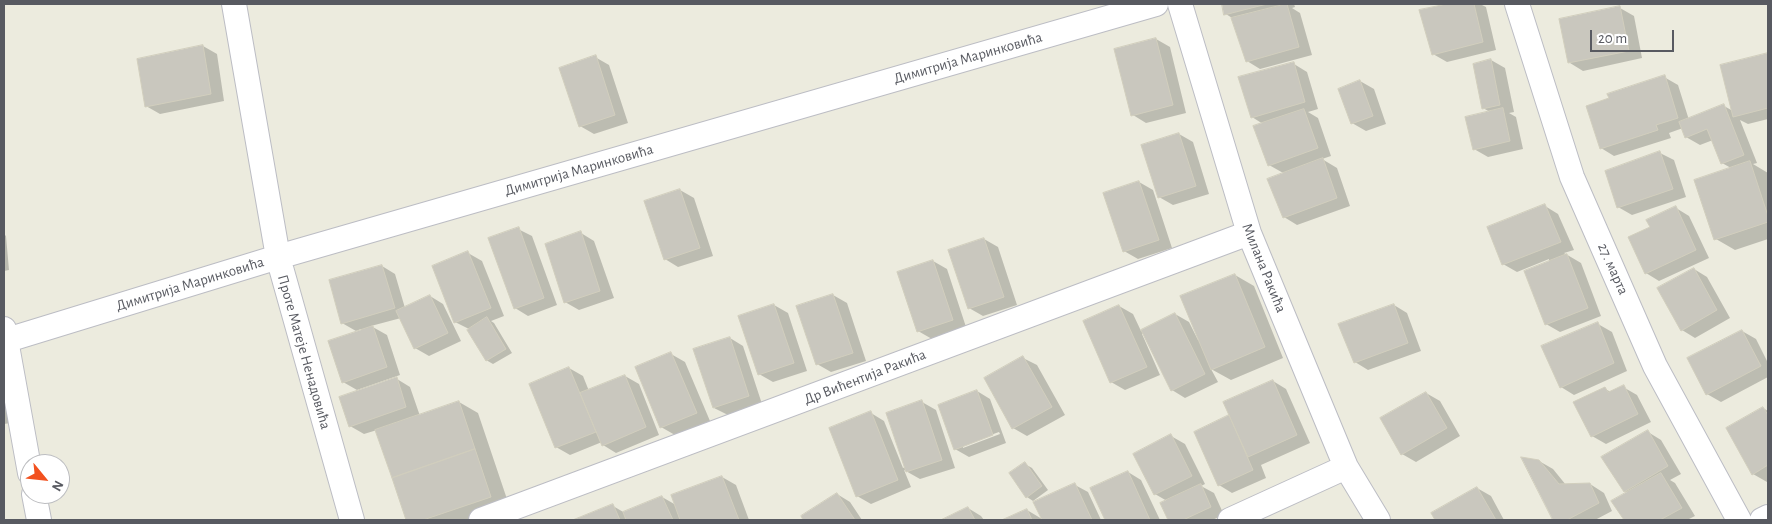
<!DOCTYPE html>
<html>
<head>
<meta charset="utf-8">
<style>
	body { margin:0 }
	#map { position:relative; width:1772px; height:524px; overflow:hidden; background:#ecebde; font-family:"Alegreya Sans",sans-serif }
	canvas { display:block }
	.frame { position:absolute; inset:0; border:5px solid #585a61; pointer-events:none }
	.north { position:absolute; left:20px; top:454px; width:50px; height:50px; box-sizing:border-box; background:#fff; border:1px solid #bcbdc0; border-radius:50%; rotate:118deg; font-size:14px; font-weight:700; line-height:20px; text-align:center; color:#585a61 }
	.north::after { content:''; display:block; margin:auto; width:18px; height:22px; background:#f2511f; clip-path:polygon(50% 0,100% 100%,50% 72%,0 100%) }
	.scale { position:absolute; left:1590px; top:30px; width:84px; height:22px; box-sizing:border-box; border:2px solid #585a61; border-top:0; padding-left:6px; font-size:15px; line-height:18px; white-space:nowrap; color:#585a61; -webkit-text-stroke:4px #fff; paint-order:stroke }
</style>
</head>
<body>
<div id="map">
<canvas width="1772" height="524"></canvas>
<div class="frame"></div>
<div class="north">N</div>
<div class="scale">20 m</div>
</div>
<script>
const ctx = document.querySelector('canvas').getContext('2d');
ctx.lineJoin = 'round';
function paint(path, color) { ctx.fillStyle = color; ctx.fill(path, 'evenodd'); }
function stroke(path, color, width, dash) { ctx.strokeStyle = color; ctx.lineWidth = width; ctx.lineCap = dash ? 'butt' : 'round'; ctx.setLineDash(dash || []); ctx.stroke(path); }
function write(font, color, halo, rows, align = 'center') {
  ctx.font = font + ' "Alegreya Sans",sans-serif'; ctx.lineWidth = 4; ctx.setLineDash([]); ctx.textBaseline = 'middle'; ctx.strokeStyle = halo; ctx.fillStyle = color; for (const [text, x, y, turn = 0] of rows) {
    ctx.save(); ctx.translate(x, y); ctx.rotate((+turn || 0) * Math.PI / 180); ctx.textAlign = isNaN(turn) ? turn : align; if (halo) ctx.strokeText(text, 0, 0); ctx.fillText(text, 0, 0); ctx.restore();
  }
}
paint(new Path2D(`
	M1223,4H1294L1295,7L1292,8L1300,13L1312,55L1260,69L1247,61L1232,18L1226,14Z
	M1453,4H1480L1486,7L1496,50L1447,62L1433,54L1421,11Z
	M1620,8L1634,16L1642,58L1583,71L1570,63Z
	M1156,39L1170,47L1186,113L1146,123L1133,115Z
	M203,46L217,54L224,101L160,114L146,106Z
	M1768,54V119L1748,124L1740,120L1757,163L1753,164L1768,173V239L1735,250L1716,239L1731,168L1722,163L1713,140L1700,145L1686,137L1683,128L1669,133L1671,138L1614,156L1601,148L1664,77L1678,85L1689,120L1724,106L1733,111L1721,66Z
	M595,57L609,65L628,123L594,134L580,126Z
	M1491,60L1505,68L1514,112L1509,113L1516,117L1523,149L1488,157L1474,149L1490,112L1483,108Z
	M1294,64L1307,72L1318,109L1308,112L1318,118L1331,156L1322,159L1337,168L1350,206L1297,225L1284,217L1285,174L1269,165L1263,124L1252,117Z
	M1360,81L1374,89L1386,124L1366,131L1352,123Z
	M1179,134L1193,142L1209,194L1173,205L1159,197Z
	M1660,153L1674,160L1686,197L1632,215L1618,207Z
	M1139,182L1153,190L1172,248L1138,259L1124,251Z
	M680,190L694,198L713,256L678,267L665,259Z
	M1545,206L1558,214L1574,250L1564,253L1581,263L1601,316L1560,332L1546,324L1549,259L1517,272L1503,264Z
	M1676,208L1689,216L1709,258L1659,281L1646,273Z
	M518,229L532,236L557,305L528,316L515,308Z
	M581,233L594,241L614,298L579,310L565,302Z
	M4,234L6,236L9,270L4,271Z
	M984,239L998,247L1017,305L983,316L969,308Z
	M468,253L482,261L504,316L491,321L494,323L512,353L493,364L486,360L469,329L455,322Z
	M933,261L947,269L966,327L932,339L918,331Z
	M382,266L395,274L405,308L430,296L443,304L461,341L429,356L415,348L401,318L371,326L387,335L400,375L357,390L343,382L362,331L361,329L356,331L342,323Z
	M1694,269L1707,277L1730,318L1695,338L1682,330Z
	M1235,275L1254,286L1283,358L1231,380L1211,369L1218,382L1185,398L1172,390L1144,333L1142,334L1160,375L1125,390L1111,382L1119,306L1133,314L1141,331L1175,314L1189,322L1198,340L1200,339Z
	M833,295L847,303L866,361L831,372L817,364Z
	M774,305L788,313L807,371L773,382L759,374Z
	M1394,305L1407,313L1421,351L1368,370L1355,362Z
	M1598,324L1612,332L1627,371L1574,395L1561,387Z
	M1742,331L1756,339L1768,363V377L1721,402L1707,394Z
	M730,338L743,346L762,404L728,415L714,408Z
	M671,354L685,362L710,421L675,435L661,427Z
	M1023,358L1037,365L1065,415L1027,436L1013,428L986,379Z
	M569,368L583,376L589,391L625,376L639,384L659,435L616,453L603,445L602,442L570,455L556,447Z
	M397,379L410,387L420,416L459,402L478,413L510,508L473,520H407L377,430L364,434L350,426Z
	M1273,381L1286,389L1310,443L1261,465L1266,478L1232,493L1219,485L1231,416Z
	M1623,387L1637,395L1651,422L1606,444L1592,436L1605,389L1611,392Z
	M4,388L11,423L4,424Z
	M977,391L990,399L1006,443L969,457L955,449ZM999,432L1000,434L963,448V445Z
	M1426,393L1440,401L1460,436L1416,462L1402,454Z
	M922,402L936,410L955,468L920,479L904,470L911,487L871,504L857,496L871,413L884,421L903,468L905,467Z
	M1763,408L1768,411V481L1767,482L1753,474L1727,428Z
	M1648,432L1661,440L1681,474L1670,480L1675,483L1695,516L1687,520H1625L1613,501L1628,493L1624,491Z
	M1171,436L1185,444L1205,484L1201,486L1214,493L1224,515L1212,520H1169L1162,503L1167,501L1155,494Z
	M1523,458L1539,461L1553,469L1566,485L1590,484L1604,493L1612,511L1595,520H1555Z
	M1025,464L1032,468L1048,490L1033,501L1027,497Z
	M1128,472L1141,480L1160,520H1106L1092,489Z
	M722,477L736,485L749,520H577L613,506L625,513L662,497L676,505Z
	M1075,485L1088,492L1101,520H1005L1027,510L1042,519Z
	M1477,488L1491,496L1504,520H1436L1433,513Z
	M837,494L850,502L862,520H805L802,517Z
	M968,508L981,516L984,520H944Z`), '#0003');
const building = new Path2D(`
	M1222,4H1267L1224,15Z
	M1287,4L1299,47L1246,62L1231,18Z
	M1447,4H1474L1483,42L1432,55L1419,10Z
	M1620,6L1629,51L1568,63L1559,19Z
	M1156,38L1173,105L1131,116L1114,49Z
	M203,45L211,94L145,107L137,59Z
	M1768,53V108L1733,117L1720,65Z
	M596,55L615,115L579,127L559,68Z
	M1491,59L1500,105L1482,109L1473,64Z
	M1294,62L1305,102L1251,118L1238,77Z
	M1665,75L1678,118L1656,125L1658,130L1600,149L1586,106L1609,98L1607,94Z
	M1360,80L1373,116L1351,124L1338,89Z
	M1724,104L1744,155L1721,164L1707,129L1685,138L1679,122Z
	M1503,108L1510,141L1473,150L1465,117Z
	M1304,109L1318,148L1268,166L1253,126Z
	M1179,133L1196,186L1158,198L1141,145Z
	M1660,151L1673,189L1617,208L1605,171Z
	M1323,158L1337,198L1283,218L1267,179Z
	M1750,161L1768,216V222L1714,240L1694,180Z
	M1139,181L1159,240L1123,252L1103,193Z
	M680,189L700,248L664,260L644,201Z
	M1545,204L1561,242L1502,265L1487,227Z
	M1676,206L1696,250L1645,274L1628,237L1650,227L1646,220Z
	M519,227L544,298L514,309L488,238Z
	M581,231L600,291L564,303L545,244Z
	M984,238L1004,297L968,309L948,250Z
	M468,251L491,308L454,323L432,266Z
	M1567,254L1588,308L1545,325L1524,271Z
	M933,260L953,320L917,332L897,272Z
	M382,265L395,308L341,324L329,280Z
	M1694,268L1717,310L1681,331L1657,288Z
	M1235,274L1265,347L1211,370L1180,296Z
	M833,294L853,353L816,365L796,306Z
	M430,295L448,333L414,349L396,311Z
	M774,304L794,363L758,375L738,316Z
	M1394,304L1408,343L1354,363L1338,324Z
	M1119,305L1147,367L1110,383L1083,321Z
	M1175,313L1205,374L1171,391L1141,330Z
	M487,317L506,349L486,361L467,330Z
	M1598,322L1614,363L1560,388L1541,346Z
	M373,326L387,367L342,383L328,341Z
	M1742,330L1761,366L1706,395L1687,358Z
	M730,337L749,396L713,408L693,349Z
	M671,352L697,413L660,428L635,367Z
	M1023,356L1052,407L1012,429L984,378Z
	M569,367L596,432L555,448L529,384Z
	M625,375L646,427L602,446L580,393Z
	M397,377L406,407L349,427L339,397Z
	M1273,380L1297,435L1248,457L1223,402Z
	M1624,385L1638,414L1591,437L1573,402L1605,387L1608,392Z
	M977,390L993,435L954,450L938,405Z
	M1426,392L1447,428L1401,455L1380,418Z
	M922,400L942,460L906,472L886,413Z
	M459,401L475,449L392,478L375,430Z
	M1763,407L1768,415V465L1752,475L1726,428Z
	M871,411L898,480L856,497L829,428Z
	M1229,415L1253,470L1218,486L1194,432Z
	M1648,430L1668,466L1624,492L1601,457Z
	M1171,434L1192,476L1154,495L1133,454Z
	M475,449L491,497L423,520H406L392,478Z
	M1521,457L1539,460L1559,484L1590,483L1599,503L1567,520H1553Z
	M1025,462L1042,486L1026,498L1009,473Z
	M1128,471L1150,520H1105L1090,488Z
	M1661,473L1682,508L1660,520H1624L1611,501Z
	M722,476L739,520H680L671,495Z
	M1075,483L1092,520H1042L1033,502Z
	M1201,484L1211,507L1183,520H1168L1160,503Z
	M1477,487L1496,520H1435L1431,513Z
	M837,493L855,520H803L801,516Z
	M662,496L673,520H626L623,512Z
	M613,504L620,520H573Z
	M968,507L975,520H941Z
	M1027,509L1032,520H1002Z`);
paint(building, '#c9c7be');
stroke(building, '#d1cebd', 1);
const street = new Path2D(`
	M234,4L278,257L352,520
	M1180,4L1249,233L1346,467L1378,520
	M1517,4L1572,177L1655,366L1739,520
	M4,329L30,473
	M4,341L278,257L1156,4
	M34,494L39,520
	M481,520L1249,233
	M1230,520L1346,467
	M1762,520L1768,517`);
stroke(street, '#bcbdc4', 26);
stroke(street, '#fff', 24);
write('15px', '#585a61', '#fff', [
	["Димитрија Маринковића",968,58,-16],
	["Димитрија Маринковића",579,170,-16],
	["Милана Ракића",1264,268,68],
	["27. марта",1613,269,66],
	["Димитрија Маринковића",190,284,-17],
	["Проте Матеје Ненадовића",304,352,74],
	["Др Вићентија Ракића",865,377,-21]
]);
</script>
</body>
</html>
